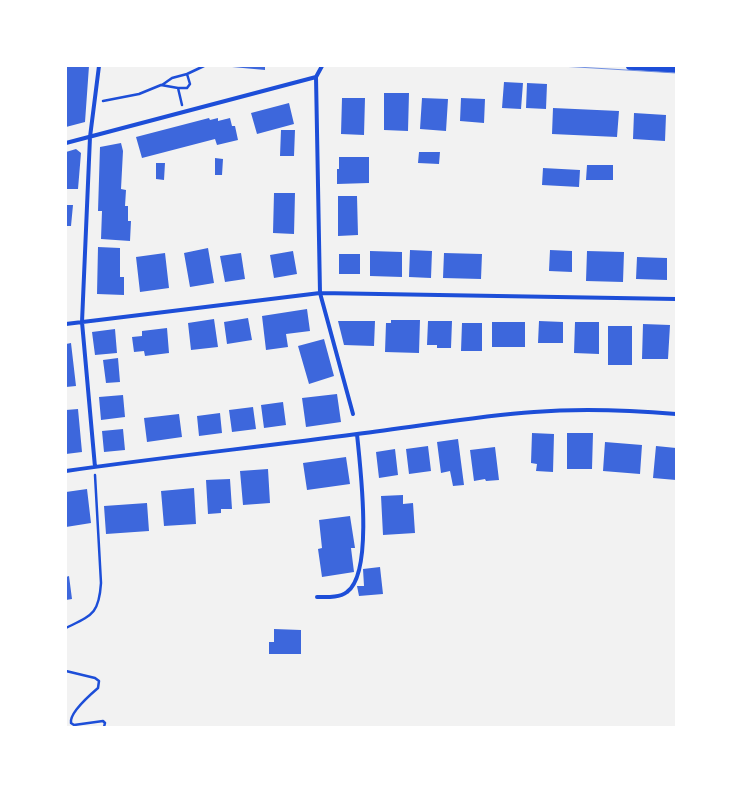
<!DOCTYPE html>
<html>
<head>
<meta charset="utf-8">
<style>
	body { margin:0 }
	#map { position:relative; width:742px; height:793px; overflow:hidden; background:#f2f2f2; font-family:"Exo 2",sans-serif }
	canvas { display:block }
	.frame { position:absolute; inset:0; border:67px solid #fff; pointer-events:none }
</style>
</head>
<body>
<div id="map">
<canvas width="742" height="793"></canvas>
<div class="frame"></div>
</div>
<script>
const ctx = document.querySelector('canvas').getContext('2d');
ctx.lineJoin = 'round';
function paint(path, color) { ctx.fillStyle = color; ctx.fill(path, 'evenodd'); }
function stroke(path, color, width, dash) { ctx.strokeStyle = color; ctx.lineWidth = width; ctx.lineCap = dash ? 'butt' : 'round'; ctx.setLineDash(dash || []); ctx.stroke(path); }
paint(new Path2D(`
	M66,66H89L85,122L66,127Z
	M232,66H265V70L232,67Z
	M504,82L523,83L521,109L502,108Z
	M527,83L547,84L546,109L526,108Z
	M384,93H409L408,131L384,130Z
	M342,98H365L364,135L341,134Z
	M422,98L448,99L446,131L420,129Z
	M461,98L485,99L484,123L460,121Z
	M289,103L294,124L257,134L251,113Z
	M553,108L619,111L617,137L552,134Z
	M634,113L666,115L665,141L633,139Z
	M209,118L210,120L218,118V121L230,118L232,126H235L238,140L217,145L215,139L142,158L136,137Z
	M281,130H295L294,156H280Z
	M121,143L123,151L121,189L126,190L125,206H128V221H131L130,241L101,239L102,211H98L100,147Z
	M76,149L81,153L78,189H66V152Z
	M419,152H440L439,164L418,163Z
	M339,157H369V183L337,184V169H339Z
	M215,158L223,159L222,175H215Z
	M156,163H165L164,180L156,179Z
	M587,165H613V180H586Z
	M543,168L580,170L579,187L542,185Z
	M274,193H295L294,234L273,233Z
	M338,196H357L358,235L338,236Z
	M66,205H73L71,226H66Z
	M98,247L120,248V277H124V295L97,294Z
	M208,248L214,283L190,287L184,253Z
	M410,250L432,251L431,278L409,277Z
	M550,250L572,251V272L549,271Z
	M293,251L297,274L274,278L270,255Z
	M370,251L402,252V277L370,276Z
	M587,251L624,252L623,282L586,281Z
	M165,253L169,288L140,292L136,257Z
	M241,253L245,279L225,282L220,256Z
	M444,253L482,254L481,279L443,278Z
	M339,254H360V274H339Z
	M637,257L667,258V280L636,279Z
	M307,309L310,331L286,334L288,347L266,350L262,316Z
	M248,318L252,340L227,344L224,322Z
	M214,319L218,347L191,350L188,323Z
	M391,320H420L419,353L385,352L386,323H391Z
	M338,321H375L374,346L344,345Z
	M428,321H452L451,348H437V345H427Z
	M539,321L563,322V343H538Z
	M492,322H525V347H492Z
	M575,322H599V354L574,353Z
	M462,323H482V351H461Z
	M643,324L670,325L668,359H642Z
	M608,326H632V365H608Z
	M167,328L169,353L145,356L144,351L134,352L132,337L142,336V331Z
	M115,329L117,353L95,355L92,332Z
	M324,339L334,376L309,384L298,346Z
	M71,343L76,386L66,387V344Z
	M118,358L120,382L106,383L103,360Z
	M337,394L341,422L306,427L302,398Z
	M123,395L125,417L101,420L99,397Z
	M283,402L286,425L264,428L261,405Z
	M253,407L256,429L232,432L229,410Z
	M78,409L82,452L66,454V410Z
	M220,413L222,433L199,436L197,416Z
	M179,414L182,437L147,442L144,418Z
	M123,429L125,450L104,452L102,431Z
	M532,433L554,434L553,472L536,471L537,464L531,463Z
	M567,433H593L592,469H567Z
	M458,439L464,485L453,486L450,471L441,473L437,442Z
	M605,442L642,445L640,474L603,471Z
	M428,446L431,471L409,474L406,449Z
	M656,446L676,448V480L653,478Z
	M495,447L499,480L486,481L485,479L474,481L470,450Z
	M395,449L398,475L379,478L376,452Z
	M346,457L350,484L307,490L303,463Z
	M268,469L270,503L243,505L240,471Z
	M230,479L232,509H221V513L208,514L206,480Z
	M194,488L196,524L164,526L161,491Z
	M87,489L91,523L66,527V492Z
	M403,495V504L413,503L415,533L383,535L381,496Z
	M147,503L149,531L106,534L104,506Z
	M350,516L355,548H351L354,572L322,577L318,549L322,548L319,520Z
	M380,567L383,594L359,596L357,586H364L363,569Z
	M69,576L72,599L66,600V577Z
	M274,629L301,630V654H269V642H274Z`), '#3d67dc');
stroke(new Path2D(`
	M162,85L172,78L187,74
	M178,88H187L190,84L187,74L204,66
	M103,101L139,94L161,85L178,88L182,105
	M66,628C92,615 99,614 101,583L95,475
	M66,671L95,678L99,681L98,688C91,694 69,713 71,723L74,725L103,721L105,723L104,727`), '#1d4ed8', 2.5);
stroke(new Path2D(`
	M316,77L320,293L353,414
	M66,143L316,77L322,66
	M66,324L320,293L676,299
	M95,467L82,322L90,137L99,66
	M66,471C163,457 260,447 357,434C416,427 475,416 534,412C581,408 629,410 676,414
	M317,597C327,597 339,598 347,592C374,573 360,466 357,434`), '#1d4ed8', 4);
stroke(new Path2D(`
	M630,66L676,69`), '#1d4ed8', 8);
stroke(new Path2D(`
	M560,66L676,73`), '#7290e2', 1);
</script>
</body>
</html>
